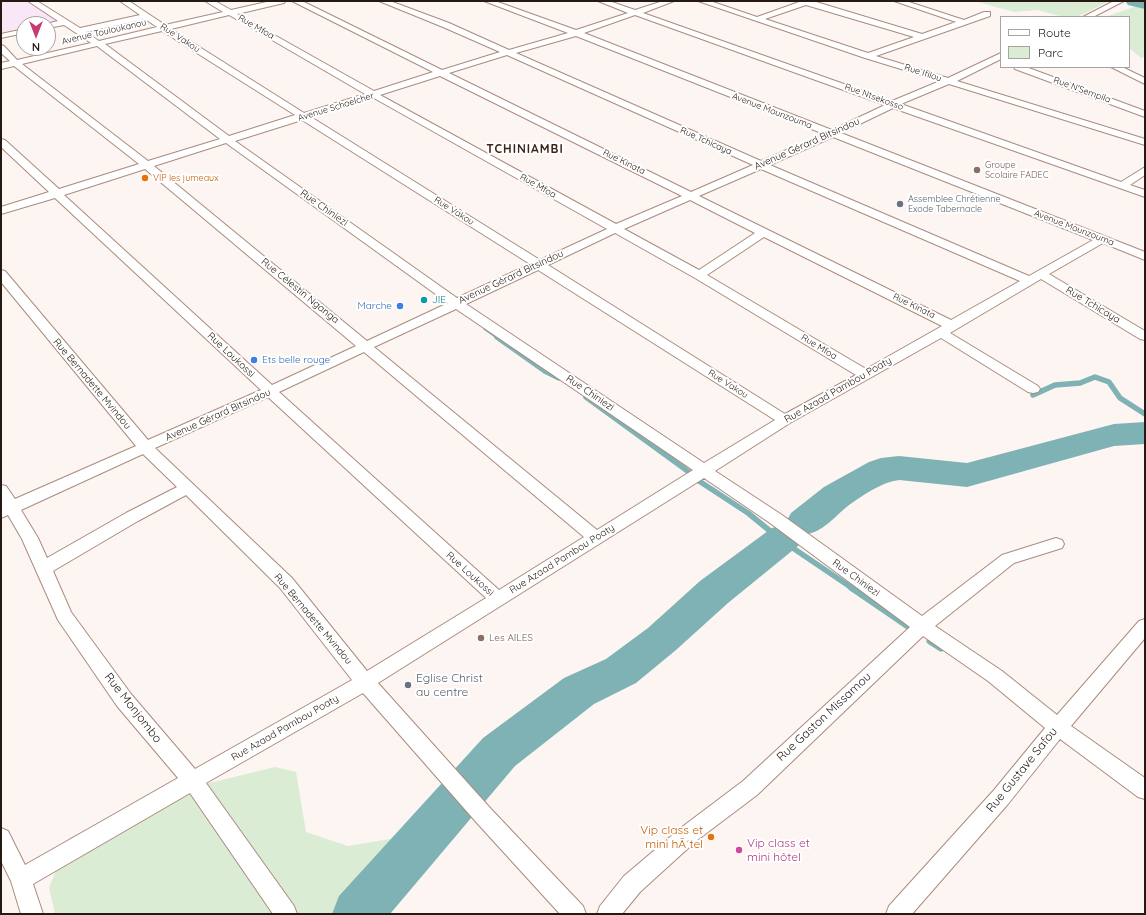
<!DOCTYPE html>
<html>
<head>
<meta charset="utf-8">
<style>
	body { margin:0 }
	#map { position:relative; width:1146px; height:915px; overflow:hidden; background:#fcf5f2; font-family:Quicksand,sans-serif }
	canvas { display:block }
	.frame { position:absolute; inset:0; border:2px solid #251914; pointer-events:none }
	.legend { position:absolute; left:1000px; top:16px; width:130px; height:52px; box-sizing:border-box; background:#fff; border:1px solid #a8a3a1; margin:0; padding:5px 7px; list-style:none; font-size:12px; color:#251914 }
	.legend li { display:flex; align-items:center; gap:8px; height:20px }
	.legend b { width:20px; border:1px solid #a8a3a1 }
	.north { position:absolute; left:16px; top:16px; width:40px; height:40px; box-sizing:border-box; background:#fff; border:1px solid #a8a3a1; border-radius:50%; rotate:180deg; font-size:11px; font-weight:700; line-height:16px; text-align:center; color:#251914 }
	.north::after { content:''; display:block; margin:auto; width:14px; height:18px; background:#c63b70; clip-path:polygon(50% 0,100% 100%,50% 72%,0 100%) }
</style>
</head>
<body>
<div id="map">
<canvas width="1146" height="915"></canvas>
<div class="frame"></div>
<ul class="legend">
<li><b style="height:5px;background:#fff"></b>Route</li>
<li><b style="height:11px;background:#dbecd4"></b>Parc</li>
</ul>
<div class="north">N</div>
</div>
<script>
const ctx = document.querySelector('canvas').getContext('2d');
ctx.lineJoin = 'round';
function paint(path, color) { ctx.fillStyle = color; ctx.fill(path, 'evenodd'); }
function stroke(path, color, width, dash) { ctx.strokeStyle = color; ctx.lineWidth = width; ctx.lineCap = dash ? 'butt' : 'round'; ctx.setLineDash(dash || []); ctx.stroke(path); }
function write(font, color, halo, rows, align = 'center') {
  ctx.font = font + ' Quicksand,sans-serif'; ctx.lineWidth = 4; ctx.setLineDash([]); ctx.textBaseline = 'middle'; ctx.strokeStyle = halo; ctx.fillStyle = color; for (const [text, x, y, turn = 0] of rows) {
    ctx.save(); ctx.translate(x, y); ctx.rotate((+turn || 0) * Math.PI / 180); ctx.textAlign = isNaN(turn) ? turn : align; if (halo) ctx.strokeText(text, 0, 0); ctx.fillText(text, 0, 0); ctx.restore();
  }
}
paint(new Path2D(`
	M1,1H33L61,20L42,24H24V28L1,33Z`), '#f9e6f7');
paint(new Path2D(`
	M974,1H1110L1077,17H1063L1038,10L1014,12Z
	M1140,5L1145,6V57L1141,58L1129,48V17H1105Z
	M275,767L296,772L306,832L348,846L402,837L393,868L358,914H55L49,888L69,838L168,793Z`), '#dbecd4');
stroke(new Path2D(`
	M485,328L499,338`), '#7eb2b4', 4);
stroke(new Path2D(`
	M497,337L545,371L559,378
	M1033,395L1055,385L1080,383L1095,377L1109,382L1120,398L1145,414
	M586,397L689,472
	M699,481L748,513L781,540L852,588`), '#7eb2b4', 5.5);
stroke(new Path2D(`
	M851,587L911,628
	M930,641L941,648`), '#7eb2b4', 7);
paint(new Path2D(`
	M1125,1H1145V9L1128,5Z
	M1145,422V444L1114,446L967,487L899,480C882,482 863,495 849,505C836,515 820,536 802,534L803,537L798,546L728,603L676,650L636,683L594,704L515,766L390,914H332L339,896L483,738L564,678L606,659L648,628L700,581L772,528L787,524L786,522L791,513L824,487L869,462L881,458L899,456L967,463L1114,424Z`), '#7eb2b4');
const street = new Path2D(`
	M28,1H37L80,28L140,15L120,1H129L165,25L223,12L205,1H215L231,10L271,1H285L284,3L237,14L374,91L433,72L292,1H302L442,70L500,52L443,27L379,1H390L449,23L509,50L568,33L484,1H495L576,30L628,13L598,1H609L635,10L663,1H674L643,13L892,101L940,81L865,58L698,1H710L757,17L802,1H813L922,34L956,22L894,1H906L964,20L984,12H990V16L876,56L948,78L1001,53V59L957,81L1145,139V145L949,84L901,104L1121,182L1145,167V175L1130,185L1145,190V197L893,108L841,133L1145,252V260L1103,243L1049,274L1145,331V340L1140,339L1041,279L950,333L1038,386L1040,389L1038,392L1033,393L1028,392L941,338L790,423L715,471L782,515L922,616L1002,555L1056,538L1062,540L1064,544L1062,548L1014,563L935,626L1002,671L1057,715L1139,621L1145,619V638L1071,726L1145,778V799L1138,797L1060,739L1008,804L912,914H886L889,906L994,790L1045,728L988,681L923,636L757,795L696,841L640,892L622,914H597L600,906L624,876L682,827L743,781L910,627L770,523L704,478L378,683L491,809L583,906L586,914H560L477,823L363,693L206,783L294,906L297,914H273L190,793L33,884L43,914H21L11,881L1,861V828L8,831L25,865L178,778L117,706L58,620L22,539L8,515L1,518V485L6,486L15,499L136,446L1,282V270L5,271L148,440L261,390L55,198L1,214V207L49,192L1,147V139L5,140L59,189L139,164L14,66L1,69V63L10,61L1,53V45L4,46L17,60L91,43L64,25L48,28V24H46L58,21ZM806,5L914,37L868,53L765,19ZM229,15L365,94L304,113L171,29ZM635,15L885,105L832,130L584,33ZM145,19L157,27L99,41L86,32ZM162,31L295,115L229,136L105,44ZM576,36L824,134L761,161L516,53ZM97,46L220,139L148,161L22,64ZM507,55L753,165L691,192L449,73ZM440,76L682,196L616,224L380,95ZM372,97L607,229L540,260L311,117ZM302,120L530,264L457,298L235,141ZM833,137L1093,240L1029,276L770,165ZM226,143L448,303L367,341L154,166ZM145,169L356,346L272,385L64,195ZM761,169L1020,281L951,320L699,196ZM690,200L755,233L699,270L624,229ZM615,233L695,278L856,375L785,414L548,265ZM764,237L942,326L866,369L707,275ZM538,270L775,420L704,463L466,304ZM456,309L693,470L597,530L374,347ZM364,352L584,537L499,590L279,392ZM268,397L486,598L367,671L292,578L155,448ZM143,454L177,487L126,513L47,558L38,538L21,510ZM186,495L280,588L352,680L195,769L131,694L71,612L53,571L138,521Z
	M1114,1H1124L1093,17H1083Z
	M24,29V33L1,38V34Z
	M1014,67H1026L1145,111V117L1015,69Z
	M1111,67H1122L1145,78V84Z`);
stroke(street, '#ab8b7e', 2);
paint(street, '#fff');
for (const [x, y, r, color] of [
	[977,170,4,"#8d6e63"],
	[145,178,4,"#e8710a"],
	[900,204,4,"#6b7280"],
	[424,300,4,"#0f9aa8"],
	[400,306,4,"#3f7fe0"],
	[254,360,4,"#3f7fe0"],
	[481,638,4,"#8d6e63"],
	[408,685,4,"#6b7280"],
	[711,837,4,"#e8710a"],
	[739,850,4,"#d1479c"]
]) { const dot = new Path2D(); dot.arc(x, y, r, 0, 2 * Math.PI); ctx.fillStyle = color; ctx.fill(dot); stroke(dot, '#fff', 1.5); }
write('9px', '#251914', '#fff', [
	["Rue Mfoa",256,27,30],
	["Avenue Touloukanou",104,32,-13],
	["Rue Vakou",180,38,33],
	["Rue Ifilou",923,73,18],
	["Rue N'Sempila",1082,90,20],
	["Rue Ntsekosso",874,97,20],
	["Avenue Schoelcher",336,107,-17],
	["Avenue Mounzouma",772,111,21],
	["Rue Tchicaya",706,141,24],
	["Rue Kinata",624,162,26],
	["Rue Mfoa",538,186,29],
	["Rue Vakou",454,211,32],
	["Avenue Mounzouma",1074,228,21],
	["Rue Kinata",914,306,26],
	["Rue Mfoa",819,347,31],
	["Rue Vakou",728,384,32]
]);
write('9px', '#785e54', '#fff', [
	["Groupe",985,165],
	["Scolaire FADEC",985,175]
], 'left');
write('9px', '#c56008', '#fff', [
	["VIP les jumeaux",153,178]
], 'left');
write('9px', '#5b616d', '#fff', [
	["Assemblee Chrétienne",908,199],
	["Exode Tabernacle",908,209]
], 'left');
write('10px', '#251914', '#fff', [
	["Avenue Gérard Bitsindou",807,144,-24],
	["Rue Chiniezi",324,208,35],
	["Avenue Gérard Bitsindou",511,277,-25],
	["Rue Célestin Nganga",300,291,39],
	["Rue Tchicaya",1093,305,31],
	["Rue Loukossi",231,355,43],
	["Rue Bernadette Mvindou",92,384,50],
	["Rue Azaad Pambou Poaty",838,390,-30],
	["Rue Chiniezi",590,393,34],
	["Avenue Gérard Bitsindou",218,415,-24],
	["Rue Azaad Pambou Poaty",562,559,-32],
	["Rue Loukossi",470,574,42],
	["Rue Chiniezi",856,578,36],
	["Rue Bernadette Mvindou",313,619,50],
	["Rue Azaad Pambou Poaty",285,728,-30]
]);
write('10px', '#0d838f', '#fff', [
	["JIE",432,300]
], 'left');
write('10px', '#366cbe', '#fff', [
	["Marche",392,306],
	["Ets belle rouge",262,360,"left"]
], 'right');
write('10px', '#785e54', '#fff', [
	["Les AILES",489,638]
], 'left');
ctx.letterSpacing = '1px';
write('bold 12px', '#3d2419', '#fff', [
	["TCHINIAMBI",525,149]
]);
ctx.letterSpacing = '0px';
write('12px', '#5b616d', '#fff', [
	["Eglise Christ",416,678],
	["au centre",416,692]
], 'left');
write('12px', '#251914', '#fff', [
	["Rue Monjombo",133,708,52],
	["Rue Gaston Missamou",824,717,-43],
	["Rue Gustave Safou",1022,770,-51]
]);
write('12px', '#c56008', '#fff', [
	["Vip class et",703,830],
	["mini hÃ´tel",703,844]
], 'right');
write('12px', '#b23c85', '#fff', [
	["Vip class et",747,843],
	["mini hôtel",747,857]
], 'left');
</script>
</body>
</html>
